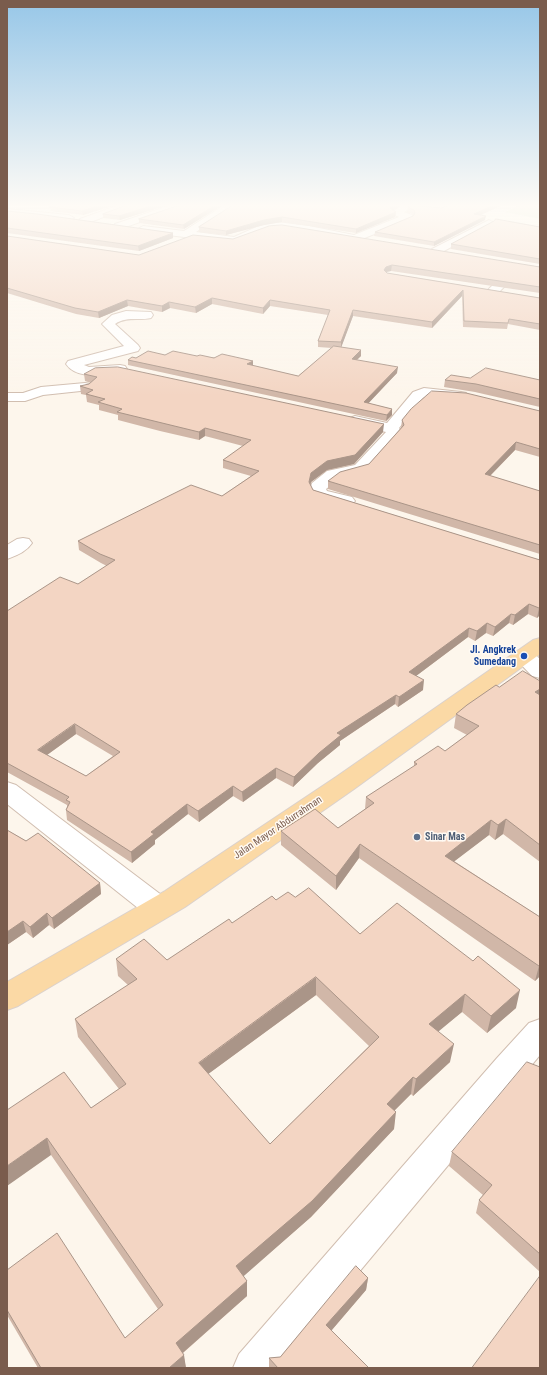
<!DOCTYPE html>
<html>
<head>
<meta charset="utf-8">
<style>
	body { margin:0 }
	#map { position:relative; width:547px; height:1375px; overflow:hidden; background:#fdf6ec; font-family:"Roboto Condensed",sans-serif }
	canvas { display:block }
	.frame { position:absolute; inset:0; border:8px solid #7a5c4d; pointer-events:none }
</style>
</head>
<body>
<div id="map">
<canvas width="547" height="1375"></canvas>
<div class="frame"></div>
</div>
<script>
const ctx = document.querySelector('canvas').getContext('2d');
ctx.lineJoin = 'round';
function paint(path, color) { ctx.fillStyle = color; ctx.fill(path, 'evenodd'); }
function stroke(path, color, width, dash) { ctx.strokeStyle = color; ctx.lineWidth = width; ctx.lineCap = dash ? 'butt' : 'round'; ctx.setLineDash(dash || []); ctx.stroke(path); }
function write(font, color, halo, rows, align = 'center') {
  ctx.font = font + ' "Roboto Condensed",sans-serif'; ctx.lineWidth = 3; ctx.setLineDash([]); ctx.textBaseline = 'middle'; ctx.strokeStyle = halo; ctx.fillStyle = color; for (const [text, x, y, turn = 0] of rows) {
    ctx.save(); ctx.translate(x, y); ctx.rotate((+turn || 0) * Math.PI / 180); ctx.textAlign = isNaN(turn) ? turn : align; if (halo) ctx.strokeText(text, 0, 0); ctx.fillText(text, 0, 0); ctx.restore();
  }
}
paint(new Path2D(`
	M521,204H540V219L505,212Z`), '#d8ecc9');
const minor = new Path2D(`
	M122,204H134L132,206L88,223L84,224L79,221L80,219Z
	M174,204H187L185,206L123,228H115L114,226L115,224Z
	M226,204H237L196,232L234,237L261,225L277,222L309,226L354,235L399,217L391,213L404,204H454C440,219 419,202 404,212L412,215L413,217L412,219L357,241L298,230L277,229L268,230L247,240L234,243L143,232L138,229L143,226L184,231Z
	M7,209L69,215L74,218L69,221L7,215Z
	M489,220L494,223L493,225L440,253L436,254L431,251L432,249Z
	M499,282L503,284L505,286L497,294H489L487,291C490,287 494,284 499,282Z
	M126,311L151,312L153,315L151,318C139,321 127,316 115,324L138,345L140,348L138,351L84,365L89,367L120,365L125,366L127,369L125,372C119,373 114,373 109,373C94,375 76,378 66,364L68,361L124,346L102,324L112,315Z
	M85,383L90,384L92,387L90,390L43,395L25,401H7V393H23L41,387Z
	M424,388L461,392L466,393L468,396L466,399L461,400L427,396L423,398L399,428L402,432L399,435L367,471L339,479L326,489L327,491L352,497L355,501L352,505L346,506L314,498L310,490L312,483L327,471L355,465L386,432L350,424L347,421L350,418L355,416L387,423L413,392Z
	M23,538L29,539L32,543C27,551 16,556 7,559V545L17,539Z
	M524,650L531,651L540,659V678L532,676L513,656L517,651Z
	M7,782L16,785L168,900L172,908L168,916L158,919L148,916L7,804Z
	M540,1019V1055L279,1368H233L239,1354L497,1058L529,1023Z`);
const major = new Path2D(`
	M540,638V654L354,789L185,907L18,1006L7,1010V982L165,891L336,777L533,640Z`);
stroke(minor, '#d1beb0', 2);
stroke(major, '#dad1cd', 2);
paint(minor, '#fff');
paint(major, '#fbd9a5');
paint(new Path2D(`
	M118,204L83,215L51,211L50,207Z
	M130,204H171L120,220L103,218V214Z
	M183,204H224L184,229L139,223V219Z
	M235,204H402L393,210L396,212L395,217L356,233L282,222L264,225L226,235L199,232V227Z
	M452,204H505L481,215L485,220L434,246L374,236L375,232L413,216V214L407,212L408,207L441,208Z
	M7,211L173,233V238L139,251L7,233Z
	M540,227V264L451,249V244Z
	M7,236L139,255L540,267V293L391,271L386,272L387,273L540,298V330L508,324L507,329L463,327L462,296L432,328L353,316L341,347L361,356L357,360L397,373L368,403L392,415L386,421L128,365V360L136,358L165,355L197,356L253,361V366L298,376L332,348L318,347V341L328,315L270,306L263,314L212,304L196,313L170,308L162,312L128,306L99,318L76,314L7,293Z
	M84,374L383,432L354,464L327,470L311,482L310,485L313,490L540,560V615L537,618L528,614L513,625L509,623L493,636L486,633L475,641L468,637L416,676L423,690L398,707L395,704L340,741V745L318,763L293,787L276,778L243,802L233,796L199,822L188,814L155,840V844L132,863L67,820L66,810L67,807V805L7,772V611L78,584L107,566L101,563L79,550L78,541L222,496L251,476L223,468V460L243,446L205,436L199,440L160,431L118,420V415L99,410V405L87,402L86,395L81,394L80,386L89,384L91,383L85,381ZM76,734L113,756L86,776L47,755Z
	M470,378L540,380V407L475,392L444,387L445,380Z
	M540,411V457L515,450L490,476L540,491V554L328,489V481L369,464L401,428L402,420Z
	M540,681V862L503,834L495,840L489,835L454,861L540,917V976L535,981L359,858L336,890L281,845V831L338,828L365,809L366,797L414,767V762L445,751L467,735L454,728L456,714L499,687Z
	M7,830L100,883L101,894L54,929L49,925L33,938L26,932L7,945Z
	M295,897L360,934L516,1008L487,1033L462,1012L438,1031L450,1062L413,1096L411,1094L395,1110L394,1129L311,1217L243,1276L247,1281V1296L183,1353L186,1368H38L7,1315V1270L125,1338L158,1309L51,1155L7,1110L91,1108L119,1089L78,1037L75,1019L128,985L118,976L116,959L167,960L232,923L276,900ZM316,995L369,1046L270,1144L208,1074Z
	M540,1067V1272L476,1213L479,1200L483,1195L449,1166L452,1152Z
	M368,1278L366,1290L331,1331L369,1368H269V1358L280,1357Z`), '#d1b7a8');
paint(new Path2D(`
	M104,204H118L83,215L82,211Z
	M157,204H171L120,220L119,216Z
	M217,204H224L184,229L183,225Z
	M396,204H402L390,213V208Z
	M496,204H505L473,218L474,214Z
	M396,212L395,217L356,233V229Z
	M486,216L485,220L434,246V242Z
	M282,217V222L264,225L226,235V231L264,220Z
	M173,233V238L139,251L138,246Z
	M392,265L391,271L386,272L384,270L386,267Z
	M463,290L462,296L432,328V322Z
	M212,298V304L196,313L195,307Z
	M127,300L128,306L99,318L98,312Z
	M270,300V306L263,314V308Z
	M169,302L170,308L162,312V306Z
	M353,310V316L341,348V342Z
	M361,350V356L351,365L352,359Z
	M253,361V366L247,364Z
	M398,367L397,373L364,408V402Z
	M392,409V415L386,421L387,415Z
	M384,424L383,432L354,464L327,470L311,482L309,491V482L311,473L327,461Z
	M205,428V436L199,440V432Z
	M516,442L515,450L483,483L485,474Z
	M529,604L528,614L513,625L515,615Z
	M539,608H540V615L537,618Z
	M511,614L509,623L493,636L495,627Z
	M487,623L486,633L475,641L477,631Z
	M469,628L468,637L408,682L409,672Z
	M424,680L423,690L398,707L399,697Z
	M540,689V701L535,692Z
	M396,695L395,704L340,741V745L318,763L293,787L294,777L337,733Z
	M75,724L76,734L40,760L38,750Z
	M276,768V778L243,802L242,792Z
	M233,786V796L199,822L198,811Z
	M187,804L188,814L155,840V844L132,863L131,852L151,832Z
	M506,819L503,834L495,840L498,825Z
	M491,820L489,835L443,870L445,856Z
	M360,844L359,858L336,890V876Z
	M100,883L101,894L54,929L52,918Z
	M47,913L49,925L33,938L30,927Z
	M23,921L26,932L7,945V932Z
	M540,965V976L535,981L539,966Z
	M316,977V995L200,1080L199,1063Z
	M520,990L516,1008L487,1033L491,1016Z
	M465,994L462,1012L427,1041L429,1024Z
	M454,1044L450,1062L413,1096L416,1079Z
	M413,1077L411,1094L384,1121L387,1104Z
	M396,1112L394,1129L311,1217L237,1282L236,1266Z
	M47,1138L51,1155L7,1186V1166Z
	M368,1278L366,1290L325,1338L326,1325Z
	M247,1281V1296L178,1357L176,1343Z
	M184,1355L186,1368H169Z`), '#aa9588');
const building = new Path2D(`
	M59,204H104L82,211L50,207Z
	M130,204H157L119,216L103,214Z
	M183,204H217L183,225L139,219Z
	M235,204H396L390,208L396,212L356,229L282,217L264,220L226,231L199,227Z
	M452,204H496L474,214L486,216L434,242L375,232L413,216L415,213L414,210L408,207L411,205L441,208Z
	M7,211L37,214L173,233L138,246L7,228Z
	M496,219L540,227V259L451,244L494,221Z
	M282,225L540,267V287L392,265L386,267L384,270L387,273L540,298V324L509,319L508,323L464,321L463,290L432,322L353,310L341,342L318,341L330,310L270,300L263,308L212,298L195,307L169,302L162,306L127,300L98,312L75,308L7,288V236L139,255L193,235L233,239L269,226Z
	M334,346L361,350L352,359L398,367L364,402L392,409L387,415L128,360L132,357L136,358L148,351L165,355L173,351L197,356L200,355L214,358L222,354L253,361L247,364L298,376Z
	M118,367L384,424L355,455L327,461L311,473L309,482L313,490L540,560V608H539L529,604L515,615L511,614L495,627L487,623L477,631L469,628L409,672L424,680L399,697L396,695L337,733L341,735L319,753L294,777L276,768L242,792L233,786L198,811L187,804L151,832L154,834L131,852L66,810L70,802L66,800L69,797L7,763V611L60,577L78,584L115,560L100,554L78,541L191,485L222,496L259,471L223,460L251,440L205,428L199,432L117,412L122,409L98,402L105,399L86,394L93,390L80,386L89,384L97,377L84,374L95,368ZM75,724L120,752L86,776L38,750Z
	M486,368L540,380V399L476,384L445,380L451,375L470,378Z
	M432,391L466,393L540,411V449L516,442L485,474L540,491V545L328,481L340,472L369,464L404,425L402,420L411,409Z
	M523,671L540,681V689L535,692L540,695V845L506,819L498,825L491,820L445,856L540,917V965L539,966L360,844L336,876L281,831L315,809L338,828L374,803L366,797L417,764L414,762L438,746L445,751L479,726L456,714L467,705L496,685L499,687Z
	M7,830L26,841L38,833L100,883L52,918L47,913L30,927L23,921L7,932Z
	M309,888L360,934L397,903L473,961L478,956L520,990L491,1016L465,994L429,1024L454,1044L416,1079L413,1077L387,1104L396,1112L312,1201L236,1266L247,1281L176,1343L184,1355L169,1368H41L7,1310V1270L57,1233L125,1338L163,1305L47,1138L7,1166V1110L64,1072L91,1108L126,1084L75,1019L137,979L116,959L144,939L167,960L229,919L232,923L272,896L276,900L288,892L295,897ZM316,977L379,1037L270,1144L199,1063Z
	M527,1062L540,1067V1254L479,1200L492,1185L452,1152Z
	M356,1266L368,1278L326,1325L369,1368H278L269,1358L280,1357Z
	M540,1276V1368H472Z`);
paint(building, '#f3d5c3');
stroke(building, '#aa9588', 1);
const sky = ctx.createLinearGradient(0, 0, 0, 396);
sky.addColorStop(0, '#97c7e8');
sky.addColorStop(0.52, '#fefbf6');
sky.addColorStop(1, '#fefbf600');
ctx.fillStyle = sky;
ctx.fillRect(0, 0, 547, 396);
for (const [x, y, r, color] of [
	[524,656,4,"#1a4fb4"],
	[417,837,4,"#5c6f8a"]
]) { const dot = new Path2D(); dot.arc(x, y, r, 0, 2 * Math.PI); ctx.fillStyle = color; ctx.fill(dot); stroke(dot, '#fffaf3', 1.5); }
write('bold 10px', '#164399', '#fffaf3', [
	["Jl. Angkrek",516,650],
	["Sumedang",516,662]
], 'right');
write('10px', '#7a5c4d', '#fffaf3', [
	["Jalan Mayor Abdurrahman",278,828,-34]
]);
write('bold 10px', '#4e5e75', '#fffaf3', [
	["Sinar Mas",425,837]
], 'left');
</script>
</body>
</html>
